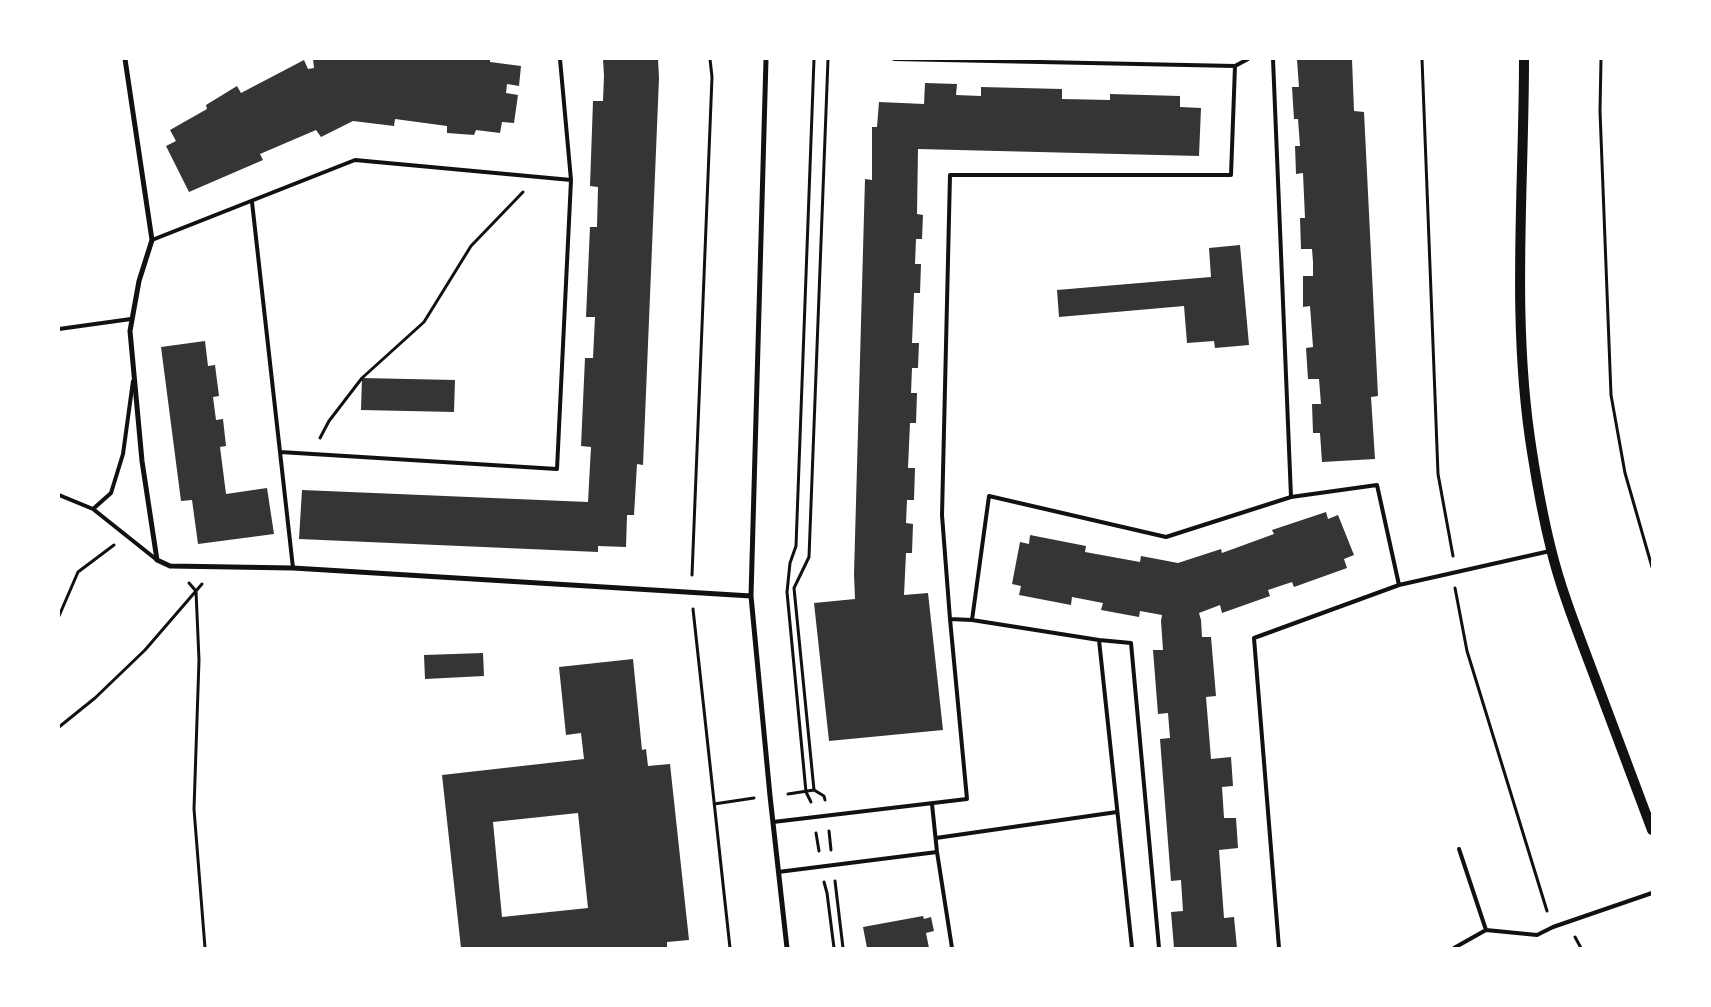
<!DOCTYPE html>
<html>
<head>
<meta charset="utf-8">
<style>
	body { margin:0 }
	#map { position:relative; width:1711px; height:1007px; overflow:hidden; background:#fff; font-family:"PT Sans",sans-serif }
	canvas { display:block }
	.frame { position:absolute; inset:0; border:60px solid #fff; pointer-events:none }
</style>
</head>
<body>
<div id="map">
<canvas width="1711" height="1007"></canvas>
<div class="frame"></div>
</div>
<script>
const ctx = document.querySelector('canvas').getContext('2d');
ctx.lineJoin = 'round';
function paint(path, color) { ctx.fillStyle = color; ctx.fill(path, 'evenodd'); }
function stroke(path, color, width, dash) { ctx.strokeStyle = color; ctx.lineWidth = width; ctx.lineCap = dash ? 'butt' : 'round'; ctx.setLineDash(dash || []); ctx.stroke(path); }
paint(new Path2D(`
	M313,59H490V62L521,66L519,86L507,84L506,93L518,95L514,123L502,122L500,133L476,130L474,135L447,133V126L395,119L394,126L353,121L321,137L316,130L260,154L263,160L189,192L166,146L176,141L170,130L207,109L206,105L237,86L241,93L304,60L308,69L314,68Z
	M603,59H658L659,78L643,465L637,464L634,515H627L626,547L598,546V552L299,539L302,490L588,502L591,447L581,446L585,358H593L595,317H586L590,227H597L598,187L590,186L593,101H603L604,76Z
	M1319,59H1352L1354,111L1364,112L1378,396L1371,397L1375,459L1322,462L1320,433H1313L1312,404H1321L1319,379H1308L1306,348L1313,347L1310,306L1303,307V276H1313V262L1312,249H1301L1300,218H1305L1303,173L1296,174L1295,146H1300L1298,119H1294L1292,87H1299L1297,60Z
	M925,83L957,84L956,95L981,96V87L1062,89V99L1110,100V94L1180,96V107L1201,108L1199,156L918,149L917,214L923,215L922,239H916L915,264H921L920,293H914L912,343H919L918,368H912L911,393H917L916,423H910L908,468H915L914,500H907L906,523L913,524L912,553H906L904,595L928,593L943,730L829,741L814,603L855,599L854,574L865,179L872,180V127H877L879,102L924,104Z
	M1240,245L1249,345L1215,348L1214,341L1187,343L1184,306L1059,317L1057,290L1211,277L1209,248Z
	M205,341L208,366L215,365L219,396L213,397L216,420L223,419L226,446L220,447L226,494L267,488L274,534L198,544L192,500L181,501L161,347Z
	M362,378L455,380L454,412L361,410Z
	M1326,512L1328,519L1338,515L1354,555L1344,559L1347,568L1294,587L1292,582L1268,590L1270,596L1222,613L1220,605L1199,613L1201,620L1202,637H1211L1216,696L1206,697L1211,759L1231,757L1233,786L1222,787L1224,818H1236L1238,848L1219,850L1224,918L1234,917L1237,948H1174L1171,912L1183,911L1181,880L1171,881L1160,739L1170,738L1168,713L1158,714L1153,650H1163L1161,621L1162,615L1140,611L1139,617L1101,610L1103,603L1072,597L1071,605L1019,595L1021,586L1012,584L1020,542L1029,544L1030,535L1086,546L1085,552L1140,562L1141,556L1178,563L1221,549L1222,553L1274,534L1272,530Z
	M483,653L484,676L425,679L424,655Z
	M633,659L642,750L646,749L648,766L670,764L689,940L667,942V948H461L442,775L584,759L581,733L566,735L559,667ZM578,813L588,908L502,917L493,822Z
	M923,916L924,919L931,917L934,931L926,933L929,948H867L863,927Z`), '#353535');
stroke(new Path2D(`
	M1422,59L1438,474L1453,556
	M1601,59L1600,111L1611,395L1625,473L1652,567
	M320,438L329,421L362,378L424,322L471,246L523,192
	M692,575L712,77L710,59
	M189,583L196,591L199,660L194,809L205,948
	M1455,588L1467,651L1547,911
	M693,609L730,948
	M59,616L78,572L114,545
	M59,727L95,698L145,650L202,584
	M788,794L814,790
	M825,800L824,796L814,790L794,588L809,557L828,59
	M811,802L806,792L787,592L790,563L796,546L814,59
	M714,804L754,798
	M829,831L831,850
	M816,833L819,851
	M835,881L843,948
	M824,882L827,893L834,948
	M1575,937L1581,948`), '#111', 3);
stroke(new Path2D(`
	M894,59L1235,66L1248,59
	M1273,59L1291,497
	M252,202L280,452L557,469L571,180L560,59
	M152,240L355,160L571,180
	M59,329L131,319
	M280,452L293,568
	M59,495L93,509L157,560
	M93,509L111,493L123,454L133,381
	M950,619L972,620L1099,640L1132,948
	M972,620L989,496L1166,537L1291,497L1377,485L1399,585
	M1099,640L1131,643L1159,948
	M932,804L937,852L952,948
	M773,822L967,799L950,619L942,515L950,175H1231L1235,66
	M936,838L1117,812
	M1459,849L1486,930
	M778,872L937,852
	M1279,948L1254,638L1399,585L1550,551
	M1454,948L1486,930L1537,935L1553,927L1652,893`), '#111', 4);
stroke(new Path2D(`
	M125,59L152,240L139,281L130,331L142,461L157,560L170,566L293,568L751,596
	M766,59L751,596L770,796L787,948`), '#111', 5);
stroke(new Path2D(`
	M1524,59C1524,189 1511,322 1532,452C1537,484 1543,517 1551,549C1561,590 1577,630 1592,670C1612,723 1632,776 1652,830`), '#111', 10);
</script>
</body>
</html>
